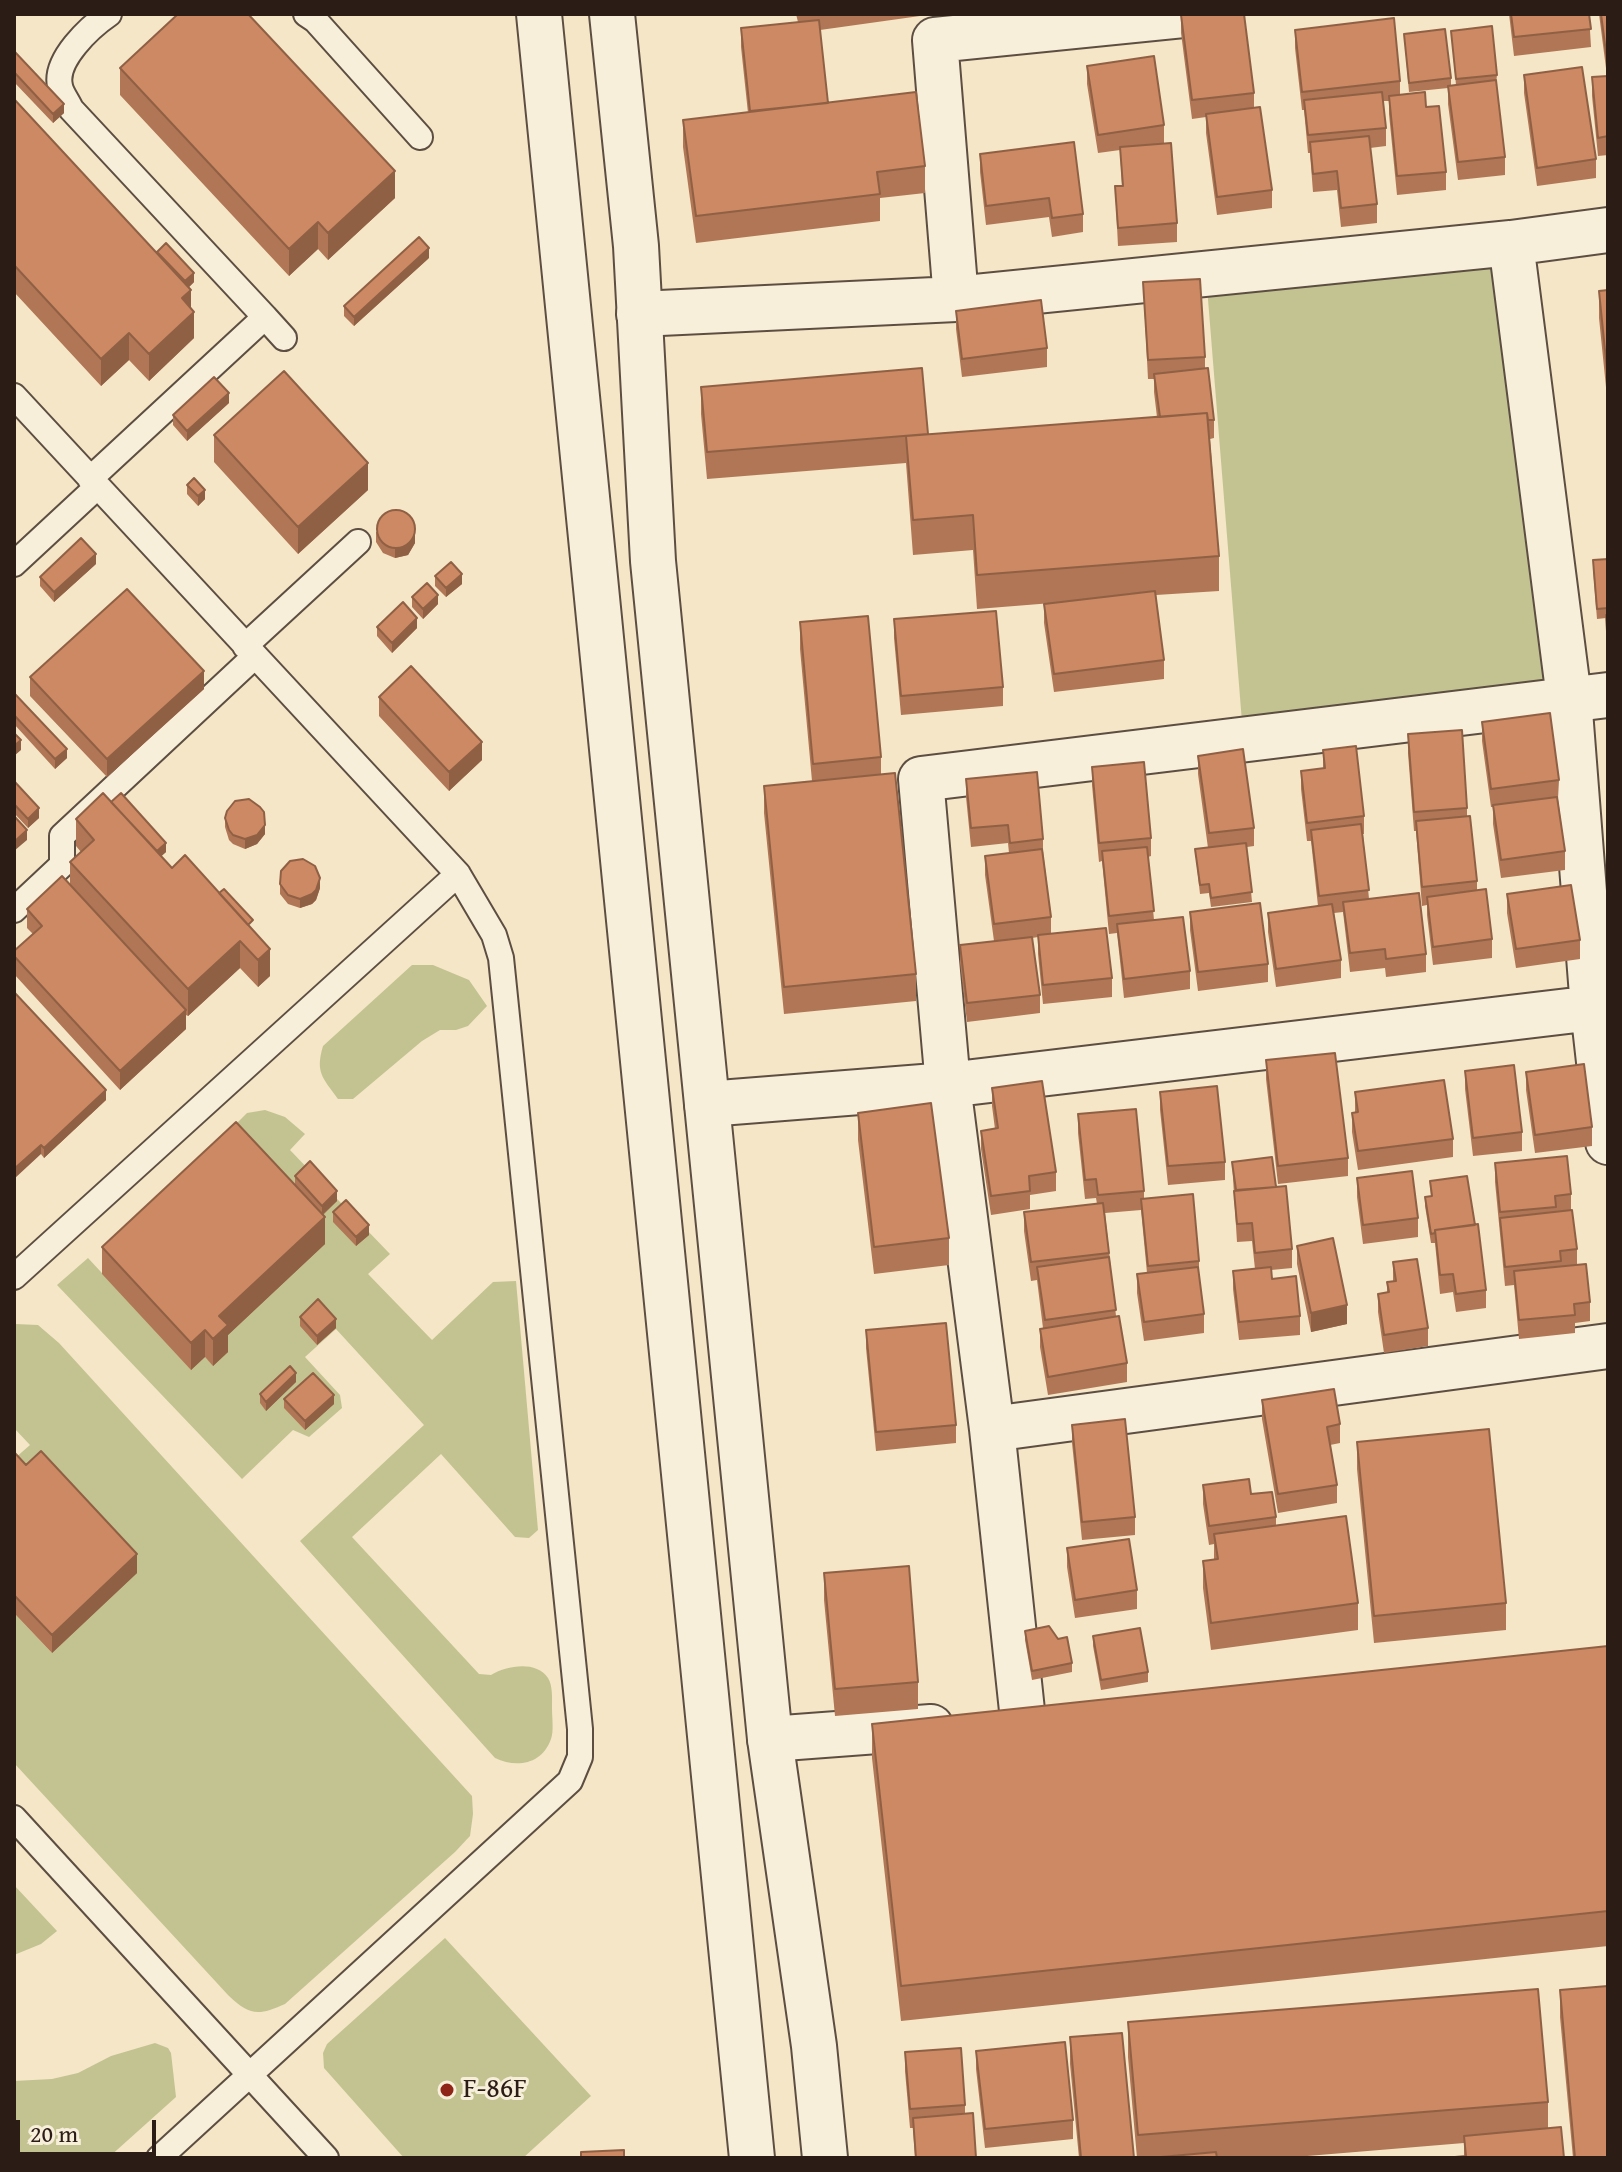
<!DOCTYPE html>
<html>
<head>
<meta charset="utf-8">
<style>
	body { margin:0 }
	#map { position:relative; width:1622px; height:2172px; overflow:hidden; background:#f4e6c7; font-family:"Gentium Book Plus",serif }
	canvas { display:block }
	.frame { position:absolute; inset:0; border:16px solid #2b1c16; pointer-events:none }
	.scale { position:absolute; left:16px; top:2120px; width:140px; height:36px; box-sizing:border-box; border:4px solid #2b1c16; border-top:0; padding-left:10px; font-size:24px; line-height:28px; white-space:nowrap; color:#2b1c16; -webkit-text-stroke:6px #f8efdb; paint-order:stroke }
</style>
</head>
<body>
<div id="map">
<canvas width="1622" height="2172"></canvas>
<div class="frame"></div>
<div class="scale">20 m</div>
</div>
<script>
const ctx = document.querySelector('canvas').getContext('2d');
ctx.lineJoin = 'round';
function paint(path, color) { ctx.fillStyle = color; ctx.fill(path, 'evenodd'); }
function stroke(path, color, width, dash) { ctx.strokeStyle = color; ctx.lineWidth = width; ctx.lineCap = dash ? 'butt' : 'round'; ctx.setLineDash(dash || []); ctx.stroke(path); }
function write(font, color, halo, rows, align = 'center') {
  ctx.font = font + ' "Gentium Book Plus",serif'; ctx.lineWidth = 6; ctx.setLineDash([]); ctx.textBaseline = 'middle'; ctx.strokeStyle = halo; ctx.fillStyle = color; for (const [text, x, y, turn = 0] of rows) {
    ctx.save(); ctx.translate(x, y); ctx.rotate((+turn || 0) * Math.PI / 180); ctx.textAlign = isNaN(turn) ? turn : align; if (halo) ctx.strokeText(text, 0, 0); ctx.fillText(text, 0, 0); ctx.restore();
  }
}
paint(new Path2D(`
	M1500,254L1545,680L1242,722L1207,287Z
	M412,965H433L469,980L487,1006L468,1026L456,1030H440L422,1041L353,1099H338C323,1078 315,1073 323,1046Z
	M265,1110L285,1117L305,1134L290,1150L390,1254L368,1274L432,1340L493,1282L516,1281L538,1530L529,1538L515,1537L441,1454L352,1537L479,1674L491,1675C506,1666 536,1660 548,1678C553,1686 552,1699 552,1709C552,1718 554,1731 551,1739C542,1765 516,1768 495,1758L300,1541L424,1425L336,1329L305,1357L340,1395L342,1408L309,1437L293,1430L242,1479L57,1285L88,1258L191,1369L205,1357L213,1365L227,1352L225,1135L247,1113Z
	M15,1324L38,1325L59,1343L472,1796L473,1814L470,1836L455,1852L285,2004C258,2016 250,2016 228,1995L14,1763V1613L52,1653L26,1483L14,1459L30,1445L14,1428Z
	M14,1885L57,1931L41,1944L14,1955Z
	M445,1938L591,2096L523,2158H404L324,2068L323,2053L327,2044Z
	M155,2043L168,2048L171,2053L176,2097L108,2158H14V2081L52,2079L78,2073L111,2056Z`), '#c3c391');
const service = new Path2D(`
	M306,14L315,20L420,137
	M265,317L284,338
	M14,396L458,874L14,1277
	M90,479L265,317L71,109C68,102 61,93 60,86C54,60 90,27 109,14
	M14,564L97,487
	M245,646L358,542
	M14,910L62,865V836L255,656
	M14,1818L326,2158
	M159,2158L570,1781L580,1757V1729L501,958L494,935L458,874`);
const minor = new Path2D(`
	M1511,243L1569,698L1593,1008L1608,1142
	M956,299L935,40L1193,14
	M639,314L956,299L1511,243L1608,230
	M1608,695L921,779L948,1085L992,1429L1608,1346
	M707,1104L948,1085L1593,1008
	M992,1429L1023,1720
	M770,1739L931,1727`);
const tertiary = new Path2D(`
	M539,14L752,2158
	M612,14L636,246L653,561L707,1104L770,1739L814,2046L825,2158`);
stroke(service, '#5d4e42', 28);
stroke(minor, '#5d4e42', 48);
stroke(tertiary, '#5d4e42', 48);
stroke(service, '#f8efdb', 24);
stroke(minor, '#f8efdb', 44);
stroke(tertiary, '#f8efdb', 44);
paint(new Path2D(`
	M796,14H920V16L820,30L828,103L925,166V193L880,198V221L696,243L683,147V120L748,113L741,47V28L798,22Z
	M1509,14H1589L1591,47L1514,56Z
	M1599,14H1608V155L1598,156L1592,96V77L1607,76Z
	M1181,15L1254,93V108L1272,190V208L1217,215L1206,133V117L1192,119L1181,33Z
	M1295,30L1400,81V95L1426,107L1446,172V190L1397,195L1389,114V101H1383L1386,128V146L1370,148L1377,204V223L1341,227L1337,190L1313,192L1310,153H1308L1304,110H1302L1295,48Z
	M1451,31L1497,75L1496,84L1505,157V175L1458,180L1448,104V88L1409,92L1404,34L1451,78V86L1456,85Z
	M14,51L64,113L53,123L14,82Z
	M1087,66L1164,125V143L1177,223V242L1118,246L1115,186H1122L1120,150L1098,153L1087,84Z
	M120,68L395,198L328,260L318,249L289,276L120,95Z
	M1524,75L1596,159V178L1537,186L1524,93Z
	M14,99L157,254V252L194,282L188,288L194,338L149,381L129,360L101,386L14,292Z
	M980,154L1083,214V232L1052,237L1049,217L986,225L980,172Z
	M429,258L354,326L344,316V306Z
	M1143,282L1205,357V368L1214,420V438L1210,439L1219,556V591L1156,595L1164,660V679L1054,692L1044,623V604L1052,603L977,609L973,550L913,555L906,463L707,479L701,414V387L928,434L1157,417L1154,392V379H1148Z
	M1608,290V407L1599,318V291Z
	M956,311L1047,348V367L962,377L956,329Z
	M229,403L187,441L173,425V415Z
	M214,435L368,490L298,554L214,462Z
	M187,485L205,499L198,506L187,494Z
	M415,528V543L408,555L395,558L383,553L376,542V532Z
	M1608,559V656L1606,618L1597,619L1593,569V560Z
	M96,564L54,602L40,586V577Z
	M435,576L462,584L446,597L435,586Z
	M412,597L438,604L423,619L412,607Z
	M894,619L1003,687V706L901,715L894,638Z
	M800,622L881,757V775L916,974V1001L784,1014L764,813V786L812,781L800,649Z
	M377,627L417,628L392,653L377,636Z
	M30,677L204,689L107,777L30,696Z
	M14,693L67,758L55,769L14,724Z
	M379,697L482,760L449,791L379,716Z
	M1482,722L1559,780L1558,799L1565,851V870L1501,878L1493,824V807H1491L1482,741Z
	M1408,734L1467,808V816L1477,881V890L1492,939V958L1433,965L1427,915V905L1422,906L1416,831H1414L1408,753Z
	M1323,750L1364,816V834H1363L1369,899L1426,954V972L1386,977L1385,968L1350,972L1343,912L1334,913L1341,960V978L1276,987L1268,932V913L1318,906L1311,841H1307L1301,789V771L1323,768Z
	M1198,756L1254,828V846L1247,847L1252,902L1211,907L1209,893L1200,894L1195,849L1208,848L1198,774Z
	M1092,767L1151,838V856L1148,857L1154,920L1190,971V989L1124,998L1117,933L1109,934L1102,861L1099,862L1092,785Z
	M966,779L1043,839V851L1051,917V934L1112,978V997L1043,1004L1038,954V937L1032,938L1040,995V1013L967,1022L960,963V945L994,941L985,875V856L1009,853L1008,843L971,847L966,797Z
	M14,781L39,818L28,828L14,813Z
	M111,802L166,852L161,856L172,868L253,930L270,976L258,987L240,968L188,1016L186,1015V1029L120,1090L14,974V951L33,934L27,928V909L70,884V862L81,852L76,846V819Z
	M225,818L265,834L257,844L245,849L233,844L229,840L225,827Z
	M280,884L320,888L316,900L312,904L300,908L288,904L280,894Z
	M1507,894L1580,940V959L1516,968L1507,913Z
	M1190,912L1268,964V982L1198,991L1190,930Z
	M14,992L106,1100L44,1158L41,1154Z
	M1266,1060L1348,1158V1176L1278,1184L1266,1079Z
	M1465,1071L1522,1132V1151L1473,1156L1465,1089Z
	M1526,1072L1592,1127V1146L1535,1153L1526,1090Z
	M992,1088L1056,1172V1191L1030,1195V1209L991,1215L981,1149V1131L995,1129L992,1106Z
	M1160,1092L1225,1162V1180L1168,1185L1160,1110Z
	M1355,1092L1453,1139V1157L1358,1170L1352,1132V1113H1355Z
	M858,1113L949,1238V1265L874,1274L858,1140Z
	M1078,1114L1144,1191V1199L1199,1261V1276L1204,1314V1333L1144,1341L1137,1293V1274L1147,1273L1141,1210L1105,1213L1116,1316L1127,1363V1382L1048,1395L1040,1347V1329L1043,1328L1037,1280L1031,1281L1024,1231V1212L1097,1204L1096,1198L1085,1199L1078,1133Z
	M1232,1162L1276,1187L1292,1249V1268L1271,1270L1272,1279L1300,1316V1335L1239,1340L1233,1289V1271L1255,1269L1252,1241L1237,1242Z
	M1495,1163L1571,1194V1210L1577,1249V1265L1590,1302V1321L1575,1323V1333L1519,1339L1514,1285L1505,1286L1495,1182Z
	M295,1176L337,1201L323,1215L325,1244L228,1335V1352L213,1366L205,1357L191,1370L102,1274V1247L295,1185Z
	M1357,1178L1418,1218V1237L1363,1244L1357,1197Z
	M1430,1181L1486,1290V1308L1456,1312L1453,1292L1440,1294L1435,1243H1431L1425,1206V1197L1431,1196Z
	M333,1212L369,1235L356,1246L333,1222Z
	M1297,1246L1347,1324L1311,1332L1297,1264Z
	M1393,1262L1428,1328V1346L1384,1353L1378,1312V1294L1387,1292V1282L1393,1281Z
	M300,1317L336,1328L317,1345L300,1326Z
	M866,1330L956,1425V1443L876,1451L866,1348Z
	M296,1382L266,1411L260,1403V1394Z
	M284,1399L334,1404L305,1430L284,1408Z
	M1262,1400L1340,1424V1443L1330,1445L1337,1485V1503L1278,1513L1262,1419Z
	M1072,1425L1135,1517V1535L1082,1540L1072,1443Z
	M1357,1442L1506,1603V1630L1374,1643L1357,1469Z
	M14,1452L137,1573L52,1653L14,1613Z
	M1203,1485L1251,1494L1276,1517V1526L1358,1603V1630L1211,1650L1203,1588V1561L1214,1560V1544L1209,1545L1203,1504Z
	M1067,1548L1137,1590V1609L1075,1618L1067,1567Z
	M824,1573L918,1682V1709L835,1716L824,1600Z
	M1025,1631L1072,1663V1672L1032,1680L1025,1640Z
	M1093,1636L1148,1672V1682L1101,1690L1093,1646Z
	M1608,1646V1946L901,2021L872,1758V1724Z
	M1560,1990L1608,2158H1573L1560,2017Z
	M1128,2022L1548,2102V2128L1464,2156V2143L1283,2158H1137L1128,2057Z
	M1070,2037L1134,2158H1079L1070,2064Z
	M976,2051L1073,2120V2139L985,2148L976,2069Z
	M905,2052L965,2105V2114L976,2158H915L913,2128H910L905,2071Z`), '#b07655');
paint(new Path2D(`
	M64,104V113L53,123V114Z
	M395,171V198L328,260V233Z
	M318,222V249L289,276V249Z
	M429,248V258L354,326V317Z
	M194,273V282L185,291V281Z
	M191,290V315L194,312V338L149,381V354L182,298Z
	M129,333V360L101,386V359Z
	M229,393V403L187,441V431Z
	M368,463V490L298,554V527Z
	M205,490V499L198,506V496Z
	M415,534V543L408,555L395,558V549Z
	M96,554V564L54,602V592Z
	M462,574V584L446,597V588Z
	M438,595V604L423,619V609Z
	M417,618V628L392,653V643Z
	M204,671V689L107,777V759Z
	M21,740V750L14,756V746Z
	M482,742V760L449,791V772Z
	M67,749V758L55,769V759Z
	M39,808V818L28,828V819Z
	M265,825V834L257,844L245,849V839Z
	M27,830V840L14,851V842Z
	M166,843V852L154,863V853Z
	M320,878V888L316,900L312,904L300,908V899Z
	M240,941V968L188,1016V989Z
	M270,949V976L258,987V960Z
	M186,1010V1029L120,1090V1071Z
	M106,1090V1100L44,1158V1148Z
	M41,1145V1154L14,1179V1169Z
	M337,1191V1201L322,1215V1206Z
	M325,1217V1244L228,1335V1352L213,1366V1339L219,1316Z
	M369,1225V1235L356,1246V1237Z
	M1347,1305V1324L1311,1332V1313Z
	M336,1319V1328L317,1345V1336Z
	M205,1330V1357L191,1370V1343Z
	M296,1373V1382L266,1411V1402Z
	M334,1395V1404L305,1430V1421Z
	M137,1554V1573L52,1653V1635Z`), '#906045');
const building = new Path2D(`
	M178,14H248L395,171L328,233L318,222L289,249L120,68Z
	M1186,14H1244L1254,93L1192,100L1181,15Z
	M1511,14H1589L1591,29L1514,37Z
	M1601,14H1608V59L1607,60Z
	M1394,18L1400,81L1302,92L1295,30Z
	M819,20L828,103L750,111L741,28Z
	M1492,26L1497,75L1456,79L1451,31Z
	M1445,29L1451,78L1409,83L1404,34Z
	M14,51L64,104L53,114L14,72Z
	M1154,56L1164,125L1098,135L1087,66Z
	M1582,67L1596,159L1537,168L1524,75Z
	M1608,76V136L1598,138L1592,77Z
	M1496,80L1505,157L1458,162L1448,86Z
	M916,92L925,166L877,172L880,194L696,216L683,120Z
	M1382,92L1386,128L1308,135L1304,100Z
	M1425,92L1426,107L1439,106L1446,172L1397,176L1389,96Z
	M14,99L191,290L182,298L194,312L149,354L129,333L101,359L14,265Z
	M1260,107L1272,190L1217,197L1206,114Z
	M1369,136L1377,204L1341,208L1337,171L1313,174L1310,142Z
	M1074,142L1083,214L1052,218L1049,198L986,206L980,154Z
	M1171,143L1177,223L1118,228L1115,186H1123L1120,147Z
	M419,237L429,248L354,317L344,306Z
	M166,243L194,273L185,281L157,252Z
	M1200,279L1205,357L1148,360L1143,282Z
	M1608,290V380L1599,291Z
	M1041,300L1047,348L962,359L956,311Z
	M922,368L928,434L707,452L701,387Z
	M1208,368L1214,420H1208L1207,413L1160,417L1154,374Z
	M284,371L368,463L298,527L214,435Z
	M214,377L229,393L187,431L173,415Z
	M1207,413L1219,556L977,575L973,515L913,520L906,436Z
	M194,478L205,490L198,496L187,485Z
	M377 529a19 19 0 1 1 38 0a19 19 0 1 1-38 0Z
	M81,538L96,554L54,592L40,577Z
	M1608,559V608L1597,609L1593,560Z
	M451,562L462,574L446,588L435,576Z
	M427,583L438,595L423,609L412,597Z
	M127,589L204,671L107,759L30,677Z
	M1155,591L1164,660L1054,674L1044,604Z
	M403,602L417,618L392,643L377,627Z
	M996,611L1003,687L901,696L894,619Z
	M1606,615H1608V647Z
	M868,616L881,757L813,764L800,622Z
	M411,666L482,742L449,772L379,697Z
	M14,693L67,749L55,759L14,715Z
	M1550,713L1559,780L1491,789L1482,722Z
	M1462,730L1467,808L1414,812L1408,734Z
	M14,733L21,740L14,746Z
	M1356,746L1364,816L1307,823L1301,771L1325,768L1323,750Z
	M1243,749L1254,828L1209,833L1198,756Z
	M1144,762L1151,838L1099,843L1092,767Z
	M1037,772L1043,839L1010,843L1008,825L971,828L966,779Z
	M895,773L916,974L784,987L764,786Z
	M14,781L39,808L28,819L14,804Z
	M103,793L172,868L185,855L270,949L258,960L240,941L188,989L70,862L94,840L76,819Z
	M121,793L166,843L157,851L111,802Z
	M1557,797L1565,851L1501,860L1493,805Z
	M249,799L260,807L264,812L265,825L257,835L245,839L233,835L229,830L225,818L227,811L235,801Z
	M14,816L27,830L14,842Z
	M1470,816L1477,881L1422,887L1416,821Z
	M1361,824L1369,890L1319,896L1311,830Z
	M1246,843L1252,892L1211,898L1209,884L1200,885L1195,849Z
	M1147,847L1154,911L1109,916L1102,851Z
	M1042,849L1051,917L994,924L985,856Z
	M303,859L315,866L320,878L316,890L312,894L300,899L288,895L280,884L281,871L290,861Z
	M62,876L186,1010L120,1071L14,956V951L42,926L27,909Z
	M1571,885L1580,940L1516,949L1507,894Z
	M224,889L253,920L248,925L219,893Z
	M1486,889L1492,939L1433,947L1427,897Z
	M1419,893L1426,954L1386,959L1385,949L1350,953L1343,902Z
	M1260,903L1268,964L1198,972L1190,912Z
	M1332,904L1341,960L1276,969L1268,913Z
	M1183,917L1190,971L1124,979L1117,924Z
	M1106,928L1112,978L1043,985L1038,935Z
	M1032,937L1040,995L967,1003L960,945Z
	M14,992L106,1090L44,1148L41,1145L14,1169Z
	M1335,1053L1348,1158L1278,1166L1266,1060Z
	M1584,1064L1592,1127L1535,1135L1526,1072Z
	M1514,1065L1522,1132L1473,1138L1465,1071Z
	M1444,1080L1453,1139L1358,1151L1352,1113L1358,1112L1355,1092Z
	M1042,1081L1056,1172L1029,1176L1030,1191L991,1196L981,1131L998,1128L992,1088Z
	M1217,1086L1225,1162L1168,1166L1160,1092Z
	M931,1103L949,1238L874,1247L858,1113Z
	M1136,1109L1144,1191L1098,1195L1096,1179L1085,1180L1078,1114Z
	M236,1122L325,1217L219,1316L228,1325L213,1339L205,1330L191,1343L102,1247Z
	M1567,1156L1571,1194L1555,1196L1556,1207L1500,1212L1495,1163Z
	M1272,1157L1276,1187L1236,1190L1232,1162Z
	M310,1161L337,1191L322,1206L295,1176Z
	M1412,1171L1418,1218L1363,1225L1357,1178Z
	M1467,1176L1475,1225L1435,1230V1233L1431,1234L1425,1197L1432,1196L1430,1181Z
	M1286,1186L1292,1249L1255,1253L1252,1223L1237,1224L1234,1191Z
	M1193,1194L1199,1261L1148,1266L1141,1199Z
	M346,1200L369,1225L356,1237L333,1212Z
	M1103,1203L1109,1253L1031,1262L1024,1212Z
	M1572,1210L1577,1249L1560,1251L1561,1261L1505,1267L1500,1218Z
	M1478,1224L1486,1290L1456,1294L1453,1274L1440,1275L1435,1230Z
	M1333,1238L1347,1305L1311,1313L1297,1246Z
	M1109,1257L1116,1310L1045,1320L1037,1267Z
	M1417,1259L1428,1328L1384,1335L1378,1294L1389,1292L1387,1282L1396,1281L1393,1262Z
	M1586,1264L1590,1302L1574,1304L1575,1315L1519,1320L1514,1271Z
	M1198,1267L1204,1314L1144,1322L1137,1274Z
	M1271,1267L1272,1279L1296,1276L1300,1316L1239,1322L1233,1271Z
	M318,1299L336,1319L317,1336L300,1317Z
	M1119,1316L1127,1363L1048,1377L1040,1329Z
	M946,1323L956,1425L876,1432L866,1330Z
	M290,1366L296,1373L266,1402L260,1394Z
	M313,1373L334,1395L305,1421L284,1399Z
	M1334,1389L1340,1424L1327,1427L1337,1485L1278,1494L1262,1400Z
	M1125,1419L1135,1517L1082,1522L1072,1425Z
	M1489,1429L1506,1603L1374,1616L1357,1442Z
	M41,1451L137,1554L52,1635L14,1595V1452L26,1465Z
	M1249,1479L1251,1494L1272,1492L1276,1517L1209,1526L1203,1485Z
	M1346,1516L1358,1603L1211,1623L1203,1561L1218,1559L1214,1534Z
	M1129,1539L1137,1590L1075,1600L1067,1548Z
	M909,1566L918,1682L835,1689L824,1573Z
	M1049,1626L1058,1639L1067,1637L1072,1663L1032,1671L1025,1631Z
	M1140,1628L1148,1672L1101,1680L1093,1636Z
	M1608,1646V1911L901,1986L872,1724Z
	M1608,1986V2158H1575L1560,1990Z
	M1538,1989L1548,2102L1138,2135L1128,2022Z
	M1122,2033L1134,2158H1081L1070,2037Z
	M1065,2042L1073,2120L985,2129L976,2051Z
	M961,2048L965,2105L910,2109L905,2052Z
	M973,2113L976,2158H916L913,2118Z
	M1561,2127L1564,2158H1444L1466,2156L1464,2136Z
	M624,2150V2158H581V2152Z
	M1216,2152L1217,2158H1150Z`);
paint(building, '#cd8963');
stroke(building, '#906045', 2);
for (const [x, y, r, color] of [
	[447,2090,8,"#8f2418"]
]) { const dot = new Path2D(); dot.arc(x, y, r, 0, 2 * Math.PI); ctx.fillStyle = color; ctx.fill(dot); stroke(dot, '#f8efdb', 3); }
write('28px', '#2b1c16', '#f8efdb', [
	["F-86F",463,2090]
], 'left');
</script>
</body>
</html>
